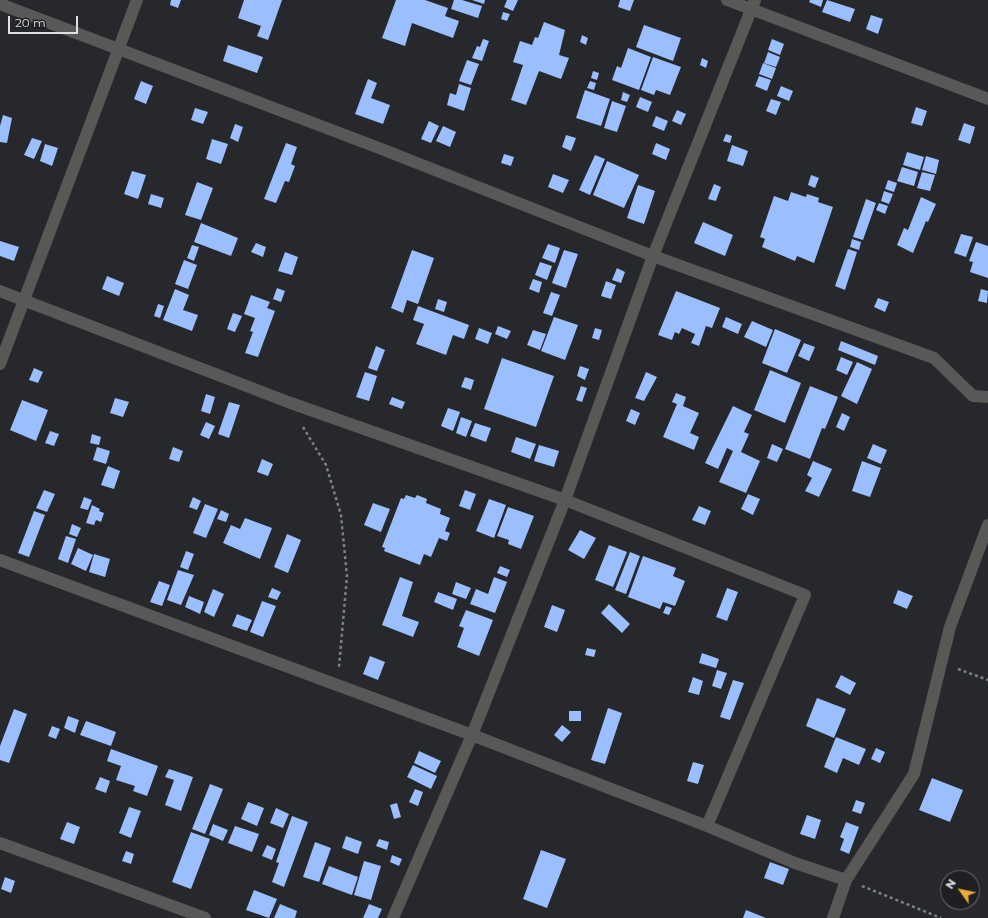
<!DOCTYPE html>
<html>
<head>
<meta charset="utf-8">
<style>
	body { margin:0 }
	#map { position:relative; width:988px; height:918px; overflow:hidden; background:#26282c; font-family:Montserrat,sans-serif }
	canvas { display:block }
	.north { position:absolute; left:940px; top:870px; width:40px; height:40px; box-sizing:border-box; background:#1d1f22; border:1px solid #6a6c6f; border-radius:50%; rotate:303deg; font-size:11px; font-weight:700; line-height:16px; text-align:center; color:#dee0e2 }
	.north::after { content:''; display:block; margin:auto; width:14px; height:18px; background:#e8ab37; clip-path:polygon(50% 0,100% 100%,50% 72%,0 100%) }
	.scale { position:absolute; left:8px; top:16px; width:70px; height:18px; box-sizing:border-box; border:2px solid #dee0e2; border-top:0; padding-left:5px; font-size:12px; line-height:14px; white-space:nowrap; color:#dee0e2; -webkit-text-stroke:3px #1d1f22; paint-order:stroke }
</style>
</head>
<body>
<div id="map">
<canvas width="988" height="918"></canvas>
<div class="north">N</div>
<div class="scale">20 m</div>
</div>
<script>
const ctx = document.querySelector('canvas').getContext('2d');
ctx.lineJoin = 'round';
function paint(path, color) { ctx.fillStyle = color; ctx.fill(path, 'evenodd'); }
function stroke(path, color, width, dash) { ctx.strokeStyle = color; ctx.lineWidth = width; ctx.lineCap = dash ? 'butt' : 'round'; ctx.setLineDash(dash || []); ctx.stroke(path); }
paint(new Path2D(`
	M171,0H181L178,8L170,5Z
	M244,0H282L268,40L257,36L261,26L238,18Z
	M396,0H425L448,8L445,16L459,21L453,38L412,23L405,46L382,38Z
	M454,0H462L482,6L478,18L451,9Z
	M472,0H485L484,4Z
	M507,0H518L513,11L504,7Z
	M620,0H634L630,11L618,7Z
	M810,0H823L821,7L809,2Z
	M827,0L855,9L850,22L822,12Z
	M503,12L510,14L507,21L501,19Z
	M871,15L883,19L878,34L866,29Z
	M544,22L565,30L559,55L569,58L561,79L539,71L526,105L511,100L523,65L513,62L520,41L532,45L535,37L538,38Z
	M644,25L681,38L673,61L636,47Z
	M582,35L588,38L586,45L580,42Z
	M483,39L489,41L482,61L472,58L477,46L480,47Z
	M772,39L784,44L780,55L768,50Z
	M228,45L263,57L257,73L223,61Z
	M628,48L651,57L639,90L612,80L617,66L621,68Z
	M768,52L780,57L776,67L764,63Z
	M653,57L681,67L670,95L656,90L654,95L641,90Z
	M702,58L708,61L706,68L700,65Z
	M467,60L479,64L471,85L459,81Z
	M763,63L776,68L772,79L759,74Z
	M593,71L599,73L597,80L591,78Z
	M759,76L771,80L767,91L755,86Z
	M368,79L377,83L371,98L390,105L383,124L355,114Z
	M141,81L153,86L146,104L134,99Z
	M590,81L596,83L594,90L587,88Z
	M459,84L471,88L464,111L447,105L450,93L456,95Z
	M781,86L793,91L789,101L777,96Z
	M585,90L610,99L601,126L576,118Z
	M623,92L630,95L627,102L621,100Z
	M640,97L652,102L648,112L636,107Z
	M771,99L781,102L776,115L766,111Z
	M612,101L626,106L617,132L604,128Z
	M916,107L927,111L922,126L911,123Z
	M195,108L208,112L203,124L191,120Z
	M677,110L686,114L681,125L672,121Z
	M3,115L12,118L7,143L0,142V126Z
	M656,116L668,121L664,131L652,126Z
	M429,121L439,126L431,143L421,139Z
	M964,123L975,127L970,144L958,140Z
	M235,124L243,127L238,142L230,138Z
	M443,126L456,132L450,147L436,141Z
	M726,134L732,136L730,143L723,141Z
	M566,135L576,138L571,151L562,147Z
	M32,138L42,141L34,159L24,155Z
	M212,139L228,144L221,164L206,159Z
	M286,143L297,147L291,164L295,166L289,182L285,181L276,203L264,199Z
	M656,143L670,149L666,160L652,154Z
	M45,144L58,148L52,166L40,161Z
	M732,145L748,151L743,166L727,161Z
	M907,152L924,157L920,170L903,165Z
	M504,154L514,157L511,166L501,163Z
	M595,155L605,159L590,195L579,190Z
	M926,156L939,160L936,174L922,170Z
	M607,161L639,175L624,208L593,195Z
	M902,167L918,172L914,186L897,181Z
	M132,171L146,175L138,199L124,194Z
	M922,172L935,175L930,191L917,188Z
	M553,174L569,180L563,193L548,187Z
	M811,175L819,178L815,188L808,185Z
	M888,180L897,183L894,192L885,189Z
	M197,182L213,188L201,220L185,215Z
	M714,184L721,187L716,201L708,199Z
	M638,185L655,191L644,224L627,218Z
	M884,191L893,194L889,204L881,201Z
	M791,192L806,197L807,194L819,198L818,202L833,207L814,263L797,256L795,261L762,247L765,239L760,237L774,196L788,201Z
	M151,194L164,198L161,208L148,204Z
	M921,197L936,204L928,222L926,221L913,253L897,245L904,228L908,230Z
	M866,199L876,203L863,240L853,237Z
	M879,203L888,206L885,214L876,210Z
	M703,222L733,235L725,256L694,243Z
	M201,223L238,238L231,256L194,242Z
	M961,234L973,237L966,257L954,253Z
	M852,239L861,242L859,250L850,247Z
	M0,241L19,247L14,261L0,256Z
	M976,242L988,246V278L970,272L973,262L969,261Z
	M256,243L266,247L263,257L251,252Z
	M548,244L560,248L555,263L542,258Z
	M192,245L199,247L194,261L187,258Z
	M848,249L857,252L845,290L835,286Z
	M412,250L434,258L418,304L407,300L403,313L391,308Z
	M564,250L578,254L566,288L552,283Z
	M285,252L298,257L292,275L278,271Z
	M184,260L197,265L188,289L175,284Z
	M540,262L552,266L547,280L535,275Z
	M617,268L625,272L621,283L612,280Z
	M107,276L124,283L119,296L102,289Z
	M533,279L542,282L539,293L529,289Z
	M606,281L616,285L611,299L601,296Z
	M277,288L285,291L281,302L273,299Z
	M175,289L189,295L183,310L198,315L192,331L163,320Z
	M981,289L988,291L987,303L978,301Z
	M676,291L720,308L712,328L706,326L699,346L691,343L695,334L682,328L679,334L675,332L672,340L658,335Z
	M551,292L560,295L552,316L543,313Z
	M251,295L270,302L267,308L275,311L258,357L245,353L253,332L250,331L255,318L244,314Z
	M878,298L889,302L885,312L874,307Z
	M438,299L447,302L444,312L435,309Z
	M158,304L164,306L160,318L154,316Z
	M418,306L469,325L464,339L453,335L446,355L416,344L424,324L413,320Z
	M233,313L242,316L235,332L227,329Z
	M554,317L578,325L565,360L541,351Z
	M726,317L742,324L738,334L722,327Z
	M752,321L773,330L766,347L744,337Z
	M498,326L511,331L507,339L495,334Z
	M479,328L492,333L488,344L475,339Z
	M595,328L602,330L599,340L592,338Z
	M775,329L801,340L787,373L762,363Z
	M533,330L546,334L540,350L527,345Z
	M841,341L878,356L875,365L838,350Z
	M804,343L815,347L809,361L798,356Z
	M376,346L385,350L377,371L368,368Z
	M841,357L853,362L847,375L836,370Z
	M502,358L554,376L536,427L484,409Z
	M857,362L872,369L857,404L841,396Z
	M580,366L589,369L585,380L577,376Z
	M34,368L43,372L38,383L29,380Z
	M770,370L801,383L785,423L754,410Z
	M365,372L377,376L369,401L356,397Z
	M646,372L657,377L644,401L635,398Z
	M465,377L474,380L471,390L461,387Z
	M581,386L587,388L582,402L576,400Z
	M810,386L838,397L825,429L822,428L810,459L785,449Z
	M676,393L686,397L683,406L699,413L690,433L699,437L694,450L663,437L677,404L672,402Z
	M206,394L215,397L210,414L201,411Z
	M392,397L405,402L402,409L389,404Z
	M115,398L129,402L123,417L110,413Z
	M22,400L48,410L36,441L10,430Z
	M229,402L240,405L229,438L218,434Z
	M733,406L752,415L744,432L749,434L741,452L760,461L746,493L719,482L733,451L727,448L718,469L705,463Z
	M448,408L460,412L453,431L441,426Z
	M631,409L640,413L635,425L626,421Z
	M842,413L850,417L844,431L836,427Z
	M461,417L472,421L466,437L456,433Z
	M206,422L215,426L209,439L200,435Z
	M475,423L491,428L486,442L470,436Z
	M50,431L59,434L54,446L45,443Z
	M92,434L101,437L99,445L90,443Z
	M516,437L536,444L530,459L511,452Z
	M772,444L783,449L777,462L767,458Z
	M873,444L887,450L881,464L867,458Z
	M539,445L559,451L554,467L534,461Z
	M97,447L110,451L106,464L93,460Z
	M173,447L183,451L179,462L169,459Z
	M262,459L273,464L268,476L257,472Z
	M813,461L832,469L819,497L805,491L812,478L807,475Z
	M862,461L881,468L870,497L852,491Z
	M108,466L120,471L114,489L101,485Z
	M44,490L55,494L47,512L36,508Z
	M465,490L476,494L470,510L459,506Z
	M748,494L760,499L753,515L741,509Z
	M406,495L415,498L417,495L427,499L426,503L441,509L440,514L450,518L445,531L450,533L447,541L439,538L431,557L424,554L420,565L384,551L385,548L382,547L401,498L404,499Z
	M84,497L92,500L88,510L80,508Z
	M193,497L201,501L197,510L189,507Z
	M489,499L506,505L494,538L476,531Z
	M373,503L390,509L381,532L364,525Z
	M205,504L218,509L206,538L193,533Z
	M92,505L100,509L99,511L104,513L101,522L96,520L94,525L86,523Z
	M699,506L711,511L705,525L692,520Z
	M508,507L534,516L521,549L508,544L509,540L497,536Z
	M221,510L229,514L226,522L217,519Z
	M34,511L45,515L29,557L18,553Z
	M245,518L272,528L260,559L223,543L231,525L240,529Z
	M72,524L81,528L77,537L69,534Z
	M580,530L596,538L584,559L568,550Z
	M287,534L301,540L288,573L274,567Z
	M66,536L76,539L68,563L58,559Z
	M609,545L627,552L613,587L595,580Z
	M78,548L93,555L86,571L71,564Z
	M186,551L194,554L188,570L180,567Z
	M630,552L640,556L626,594L615,590Z
	M94,554L110,559L105,577L89,572Z
	M643,556L676,568L673,576L685,581L675,606L663,602L660,609L628,597Z
	M500,566L510,570L507,577L497,573Z
	M178,570L194,575L181,605L167,600Z
	M400,577L413,582L402,616L419,622L413,637L382,625Z
	M494,577L507,582L495,613L470,604L476,589L488,594Z
	M159,581L170,585L162,606L150,602Z
	M456,582L471,588L466,599L452,594Z
	M272,588L281,592L277,600L268,597Z
	M727,588L738,592L727,621L716,617Z
	M213,589L224,594L214,617L204,612Z
	M898,590L913,596L907,609L893,603Z
	M438,592L457,599L453,610L434,602Z
	M189,596L204,602L200,614L185,607Z
	M262,601L276,606L263,637L250,632Z
	M609,604L630,624L622,633L601,613Z
	M552,605L565,610L557,632L544,627Z
	M666,606L672,608L669,615L663,613Z
	M466,610L493,620L479,656L457,647L464,628L459,626Z
	M237,614L252,620L247,631L232,626Z
	M587,648L596,650L594,657L585,655Z
	M702,653L719,659L716,668L699,663Z
	M370,656L385,662L378,680L363,674Z
	M717,670L727,673L721,689L712,686Z
	M841,675L856,683L850,695L835,687Z
	M693,677L703,681L699,695L688,692Z
	M733,680L744,683L730,720L720,717Z
	M817,698L846,709L834,738L806,726Z
	M608,708L622,713L605,764L591,760Z
	M14,709L27,714L9,763L0,760V746Z
	M569,711H581V721H569Z
	M68,716L79,720L75,733L64,728Z
	M86,721L116,732L111,746L80,735Z
	M562,725L571,732L562,742L554,735Z
	M52,726L60,729L56,739L48,736Z
	M836,737L866,749L859,765L843,758L837,773L824,767Z
	M876,748L885,752L880,763L871,759Z
	M111,749L158,766L147,796L133,791L135,786L116,780L121,766L107,761Z
	M419,751L441,761L435,773L414,763Z
	M693,762L704,765L698,784L687,781Z
	M413,765L437,776L431,789L407,777Z
	M169,769L193,777L181,811L165,805L174,780L165,777Z
	M100,777L110,781L106,793L95,789Z
	M932,778L963,790L950,822L919,810Z
	M210,784L223,789L205,834L192,829Z
	M415,789L423,792L418,806L409,802Z
	M856,800L865,803L861,814L852,811Z
	M248,802L264,808L257,826L241,819Z
	M397,803L401,817L394,819L390,805Z
	M129,807L141,811L131,838L119,833Z
	M276,808L289,814L283,828L270,823Z
	M807,815L821,820L815,839L800,834Z
	M292,816L308,822L284,887L272,882L279,863L276,862Z
	M67,822L80,827L74,844L60,839Z
	M846,822L859,827L849,854L840,850L844,839L840,837Z
	M213,824L228,830L223,841L209,835Z
	M235,826L259,834L252,852L228,843Z
	M191,832L210,839L191,889L172,882Z
	M346,836L362,842L358,854L342,848Z
	M379,839L389,842L387,850L376,846Z
	M315,842L331,848L319,882L303,877Z
	M267,845L276,849L272,860L262,856Z
	M541,850L566,859L547,908L523,899Z
	M126,851L134,854L131,864L122,861Z
	M392,855L402,859L399,866L390,862Z
	M364,861L381,866L371,900L354,895Z
	M770,862L789,869L783,885L764,878Z
	M329,866L358,877L352,895L322,884Z
	M5,877L15,881L11,893L1,889Z
	M254,890L277,899L269,918L246,910Z
	M280,904L297,911L295,918H274Z
	M369,904L382,909L378,918H363Z
	M746,910L766,918H743Z`), '#9bbeff');
stroke(new Path2D(`
	M303,427L326,465L341,515L347,576L339,667
	M958,669L988,680
	M862,886L941,918`), '#7e8083', 2.5, [3, 3]);
stroke(new Path2D(`
	M727,0L988,99
	M0,4L379,148L653,256L934,358L973,396L988,397
	M0,291L288,402L565,500L805,595L707,826
	M0,364L137,0
	M0,560L472,735L707,826L795,863L846,880L833,918
	M0,843L205,918
	M846,880L914,774L950,627L988,525
	M393,918L472,735L565,500L653,256L755,0`), '#595856', 12);
</script>
</body>
</html>
